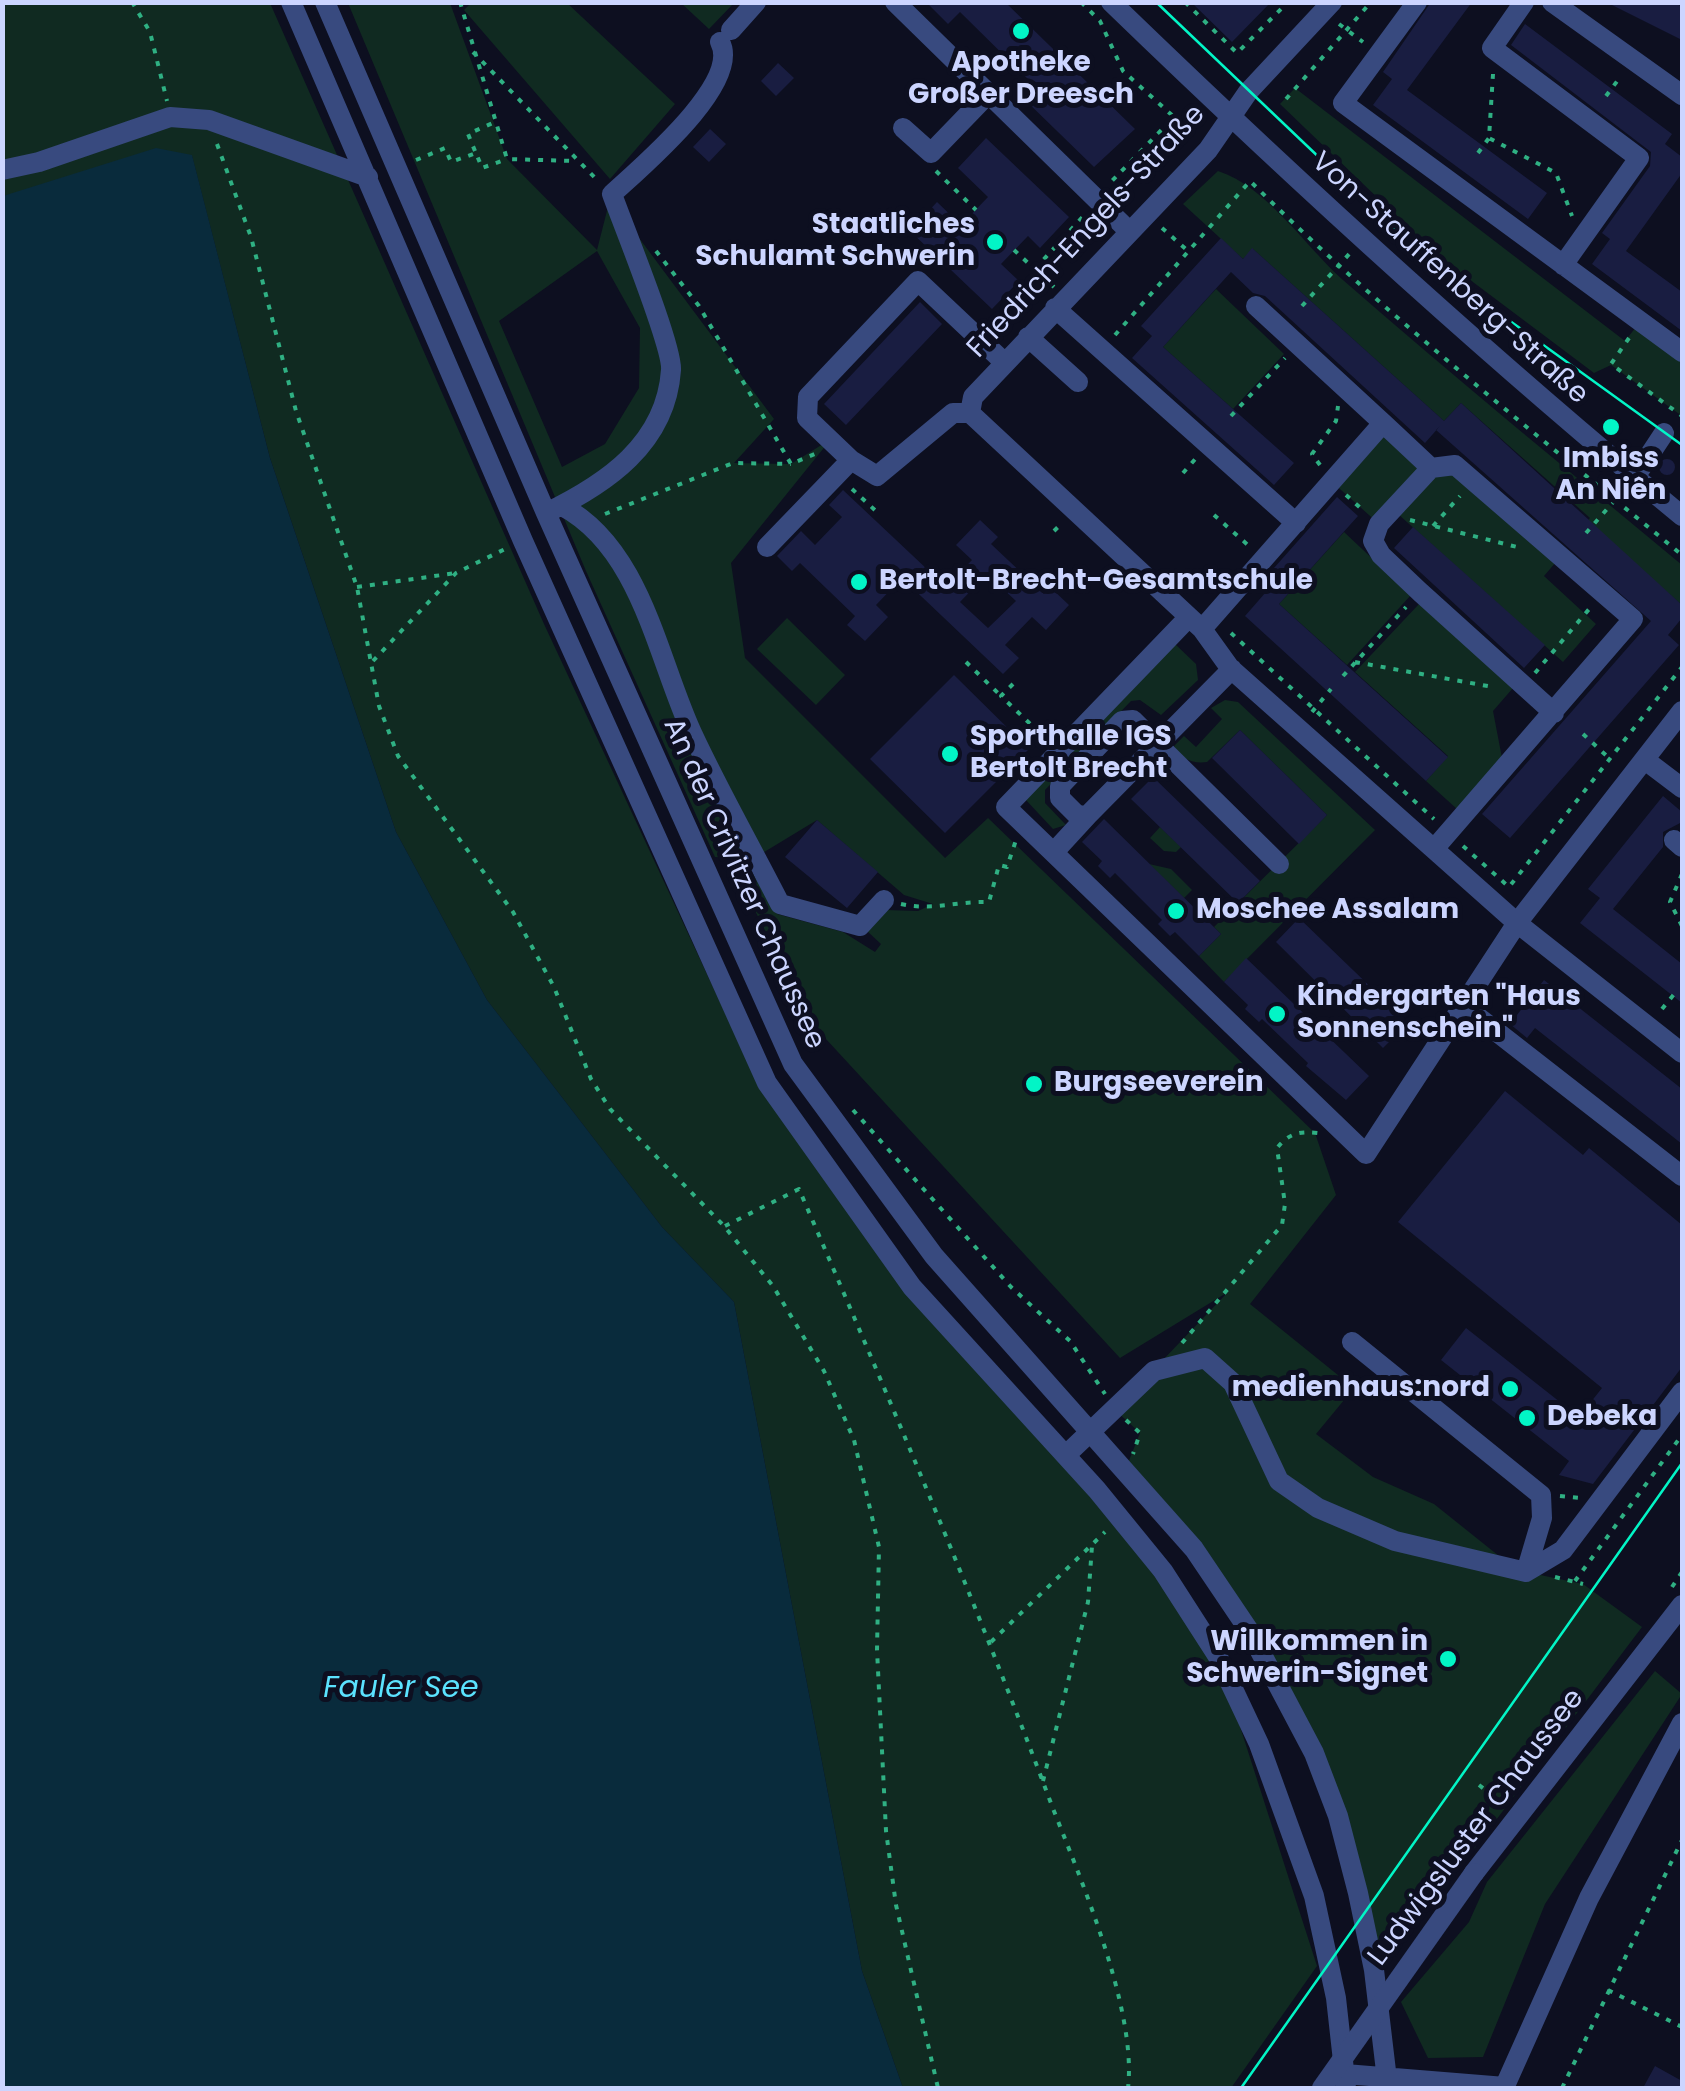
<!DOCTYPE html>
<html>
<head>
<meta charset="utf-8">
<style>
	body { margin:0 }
	#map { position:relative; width:1685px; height:2091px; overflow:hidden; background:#0d0f20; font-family:Poppins,sans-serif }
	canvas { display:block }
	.frame { position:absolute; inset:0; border:5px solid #ccd5ff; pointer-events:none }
</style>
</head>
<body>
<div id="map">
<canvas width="1685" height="2091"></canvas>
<div class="frame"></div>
</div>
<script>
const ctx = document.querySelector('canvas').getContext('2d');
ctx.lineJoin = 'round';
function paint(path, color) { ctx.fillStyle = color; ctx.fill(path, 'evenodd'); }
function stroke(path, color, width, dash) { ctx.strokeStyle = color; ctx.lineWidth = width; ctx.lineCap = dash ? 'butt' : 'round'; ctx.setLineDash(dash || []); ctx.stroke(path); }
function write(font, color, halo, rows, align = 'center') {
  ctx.font = font + ' Poppins,sans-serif'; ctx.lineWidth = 10; ctx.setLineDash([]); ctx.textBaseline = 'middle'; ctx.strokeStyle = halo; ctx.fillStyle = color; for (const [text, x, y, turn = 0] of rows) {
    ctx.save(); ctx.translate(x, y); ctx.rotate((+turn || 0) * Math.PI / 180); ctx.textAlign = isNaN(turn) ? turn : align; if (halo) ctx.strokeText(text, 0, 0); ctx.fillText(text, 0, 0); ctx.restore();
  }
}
paint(new Path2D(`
	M2,3H270L544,624L733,1030L912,1287L1066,1455L1217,1655L1317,1966L1231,2088H903L862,1971L734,1302L662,1227L487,1000L396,832L270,458L192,156L3,196Z
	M348,3H450L507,159L597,250L610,199L774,419L734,463L791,464L831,439L731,563L745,658L945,858L988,818L1315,1133L1336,1195L1250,1304L1354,1388L1316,1434L1373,1477L1434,1504L1509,1564L1526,1572L1583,1584L1642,1627L1462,1865L1374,1970L1338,1816L1250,1632L1126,1468L1140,1433L1115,1410L1228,1292L1120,1358L814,1026L728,858L715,857L586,571ZM597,251L640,328L639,388L605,444L562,467L499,321ZM817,820L904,895L933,904L918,911L886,910L867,931L881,944L875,952L843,932L777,914L756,857Z
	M471,3H567L675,104L610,179L464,10Z
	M681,3H734L709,29Z
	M1295,88L1625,341L1640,322L1682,352V416L1611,365L1594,373L1437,255L1280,104Z
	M1218,171C1267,187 1304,245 1343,280C1454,377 1569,471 1682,565V605L1597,531L1581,528L1590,518L1461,403L1444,421L1253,249L1243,259L1183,204Z
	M1216,289L1284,354L1233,409L1163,347Z
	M1383,423L1431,468L1379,524L1331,481Z
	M1453,472L1556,562L1544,576L1596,624L1563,662L1398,514L1436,474Z
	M1344,532L1411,595L1347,665L1279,604Z
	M1419,604L1513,688L1493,711L1502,758L1457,809L1426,781L1448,756L1355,672Z
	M787,618L845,675L816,705L757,649Z
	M1175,644L1196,664L1198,680L1161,715L1140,700L1131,701L1045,790V803L1066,825L1053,829L1025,799Z
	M1225,700L1238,702L1375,830L1224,982L1199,956L1221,934L1214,927L1327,815L1240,730L1207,762C1193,764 1181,759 1174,746L1184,736L1196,747L1222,719L1211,708Z
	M1160,827L1181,847L1176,852L1164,851L1150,838Z
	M1149,864L1171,869L1192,890L1184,898Z
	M1655,1671L1682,1694L1545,1904L1483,2057L1428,2058L1401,2002L1469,1922L1487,1882Z`), '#102a21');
paint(new Path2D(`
	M156,148L192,155L270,458L396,832L487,1000L662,1227L734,1302L862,1971L903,2088H3V196Z`), '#092b3c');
paint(new Path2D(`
	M926,2H1005L1135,129L1094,167L1021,96L1033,84L960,12L948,24Z
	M1191,2H1271L1232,42Z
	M1431,2H1472L1407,90L1547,193L1528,219L1373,105L1392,79L1383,72Z
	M1606,2H1674L1682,7V40Z
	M1525,24L1672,134L1665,144L1682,157V173L1626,251L1682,292V331L1592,264L1610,239L1602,233L1650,166L1651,152L1511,45Z
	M778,63L794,78L776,96L761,81Z
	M710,129L726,144L709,162L693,147Z
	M986,138L1069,217L1040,248L1028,236L1001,264L1019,281L992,309L910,231L937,202L961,225L988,197L958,168Z
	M1221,238L1243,259L1252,248L1444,421L1461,403L1682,605V618L1668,635L1679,645L1510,838L1482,814L1651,621L1436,430L1440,426L1425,443L1265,296L1253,293L1231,272L1163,347L1294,463L1274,485L1132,358L1152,336L1141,326Z
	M920,302L942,324L846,425L824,404Z
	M1659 467a8 8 0 1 1 16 0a8 8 0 1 1-16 0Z
	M843,490L946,587L972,560L956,545L980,520L998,537L991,544L1044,594L1050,587L1069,605L1046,630L1032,617L1005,645L1019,658L1003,674L902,578L876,605L888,617L865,641L847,625L855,616L800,563L792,571L777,556L801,531L815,545L842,517L829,505ZM987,574L1016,601L988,628L960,602Z
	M1337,497L1358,516L1279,604L1448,757L1426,781L1245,616L1266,592L1258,586Z
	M1413,527L1545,645L1524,668L1394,548Z
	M954,675L1029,749L945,833L870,759Z
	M1240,730L1327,815L1299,844L1212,758Z
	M1153,777L1260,881L1238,903L1131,799Z
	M1663,796L1682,812V822L1663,832V847L1613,909L1682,964V1003L1580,923L1600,898L1588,889Z
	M1104,819L1221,934L1199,956L1175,932L1170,936L1158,924L1162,920L1115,873L1110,878L1098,866L1102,861L1082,842Z
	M817,820L878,872L847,908L785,857Z
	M1299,918L1408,1023L1383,1048L1276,942Z
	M1246,958L1369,1076L1346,1100L1306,1066L1308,1063L1262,1019L1259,1022L1245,1009L1248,1005L1224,982Z
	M1544,980L1682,1089V1144L1535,1028L1527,1038L1510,1024Z
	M1505,1091L1583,1155L1589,1148L1682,1225V1367L1593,1484L1559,1475L1569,1461L1441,1360L1466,1328L1579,1417L1602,1388L1398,1222Z
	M1655,2066L1682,2081V2088H1643Z`), '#191d41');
stroke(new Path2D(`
	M132,2L150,32L167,101
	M460,2L507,159L576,161
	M1081,2L1100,21L1123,71L1174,117L1108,185
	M1185,2L1237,53L1288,2
	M1339,24L1363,42
	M473,52L599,182
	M1493,74L1489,138L1556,173L1572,216
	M1606,96L1621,76
	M1286,99L1371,2
	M217,144L251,237L296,411L357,587L379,706L398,756L513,912L554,987L591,1079L610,1109L724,1226L773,1286L824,1371L854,1440L879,1547L877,1650L886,1831L896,1905L938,2088
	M475,151L468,134L493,123
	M1478,153L1489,138
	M416,160L445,148L451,162L476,153L482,168L507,159
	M936,171L976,210
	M1162,228L1188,251
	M1014,250L1054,287
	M656,251L699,306L791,464L817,453
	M1035,269L1087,212
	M1302,306L1351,252
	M1115,335L1250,181C1386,316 1535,433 1682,555
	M1629,338L1611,364L1682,416
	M1231,416L1285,358
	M1320,465L1312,454L1336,421L1338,406
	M1183,473L1197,457
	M852,489L877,512
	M1346,495L1365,512
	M605,514L733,463L791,464
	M1214,515L1249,546
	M1410,520L1521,548
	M1433,526L1460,496
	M1054,531L1063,522
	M1586,533L1622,492
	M357,587L456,573
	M1231,633L1434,819
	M373,661L456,573L505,549
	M966,662L1001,696
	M1355,662L1493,687
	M1535,673L1590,608
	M1343,676L1406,607
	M1013,684L1001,696L1045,738
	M1312,712L1331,689
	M1583,734L1610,759
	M1463,846L1509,887L1682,667
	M1682,874L1670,902L1682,926
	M901,904C932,911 957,901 989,902L999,865L1007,867L1016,840
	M1662,1009L1675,993
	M853,1110L1011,1287L1070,1341L1105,1394
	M725,1226L799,1189C887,1393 974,1597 1052,1806C1081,1880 1137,2010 1128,2088
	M1182,1343L1282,1225L1285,1204L1277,1148C1289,1133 1300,1131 1318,1133
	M1126,1420L1140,1433L1133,1454
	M1560,1496L1580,1498
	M1555,1577L1583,1584
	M1575,1581L1682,1435
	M1672,1587L1682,1572
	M991,1642L1105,1532
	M1043,1781L1088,1602L1092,1546
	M1479,1785L1505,1805
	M1608,1990L1682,2027
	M1562,2088L1682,1840`), '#2fb083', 4, [5, 8]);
stroke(new Path2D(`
	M291,2L523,541L767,1083L912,1287L1097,1490L1163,1571L1217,1655L1259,1744L1314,1896L1336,1998L1346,2088
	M325,2L546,513L793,1064L934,1256L1194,1549L1250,1632L1314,1753L1338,1816L1358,1893L1374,1970L1388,2088
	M895,2L1129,231
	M1111,2C1296,181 1484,353 1682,516
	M1417,2L1343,103L1682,352
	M1524,2L1492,48L1639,158L1563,265
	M1552,2L1682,95
	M731,30L756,2
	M903,128L931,153L988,94
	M2,170L39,162L170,117L209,120L368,177
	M1256,306L1383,423
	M1055,308L1296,523
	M1028,337L1078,382
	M970,413L1202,629L1230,668L1517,923L1682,1053
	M970,413L973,397L1208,150L1248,92L1332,2
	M970,413H953L877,476L851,460L807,418L808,397L918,281L1005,363
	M1635,477L1664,433
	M562,506C641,548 657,657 692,733C719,791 751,847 780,904L860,926L884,900
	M546,513C606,484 666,444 671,370C673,347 623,225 612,194C640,168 742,83 720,42
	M767,547L851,460
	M1189,617L1006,807L1366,1154L1517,923L1682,711
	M1202,629L1383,423L1431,468
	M1232,669L1088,815L1078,816L1060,798V786L1122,721L1133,720L1279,864
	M1645,760L1682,788
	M1674,840L1682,847
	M1434,849L1633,619L1455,465L1431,468L1379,524L1373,541L1381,555L1420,592L1554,713
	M1054,852L1088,815
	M1474,1014L1682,1176
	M1352,1342L1541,1495L1542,1518L1526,1572
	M1066,1455L1154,1371L1205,1358L1233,1383L1279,1481L1318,1508L1395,1541L1526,1572
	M1526,1572L1563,1550L1682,1392
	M1474,1873L1682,1605
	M1345,2074L1505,2087
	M1504,2088L1589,1898L1682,1723`), '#384a7f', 20);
stroke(new Path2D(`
	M1156,2L1431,264L1682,445
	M1241,2088L1682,1463`), '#02f5c6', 2.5);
stroke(new Path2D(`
	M1322,2088L1474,1873`), '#384a7f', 20);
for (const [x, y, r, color] of [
	[1021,31,10,"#02f5c6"],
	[995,242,10,"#02f5c6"],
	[1611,427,10,"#02f5c6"],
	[859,582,10,"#02f5c6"],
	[950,754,10,"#02f5c6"],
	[1176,911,10,"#02f5c6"],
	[1277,1014,10,"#02f5c6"],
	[1034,1084,10,"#02f5c6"],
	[1510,1389,10,"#02f5c6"],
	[1527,1418,10,"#02f5c6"],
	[1448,1659,10,"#02f5c6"]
]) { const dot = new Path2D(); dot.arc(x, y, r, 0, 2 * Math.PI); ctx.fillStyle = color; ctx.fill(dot); stroke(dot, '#0d0f20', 4); }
write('bold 28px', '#ccd5ff', '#0d0f20', [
	["Apotheke",1021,64,"center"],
	["Großer Dreesch",1021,96,"center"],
	["Staatliches",975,226,"right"],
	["Schulamt Schwerin",975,258,"right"],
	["Imbiss",1611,460,"center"],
	["An Niên",1611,492,"center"],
	["Bertolt-Brecht-Gesamtschule",879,582],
	["Sporthalle IGS",970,738],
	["Bertolt Brecht",970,770],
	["Moschee Assalam",1196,911],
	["Kindergarten \"Haus",1297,998],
	["Sonnenschein\"",1297,1030],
	["Burgseeverein",1054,1084],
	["medienhaus:nord",1490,1389,"right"],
	["Debeka",1547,1418],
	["Willkommen in",1428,1643,"right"],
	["Schwerin-Signet",1428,1675,"right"]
], 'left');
write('28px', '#ccd5ff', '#0d0f20', [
	["Friedrich-Engels-Straße",1087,232,-47],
	["Von-Stauffenberg-Straße",1449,279,42],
	["An der Crivitzer Chaussee",743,884,66],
	["Ludwigsluster Chaussee",1477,1828,-53]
]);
write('italic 30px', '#5be2fe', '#0d0f20', [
	["Fauler See",401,1689]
]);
</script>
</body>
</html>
